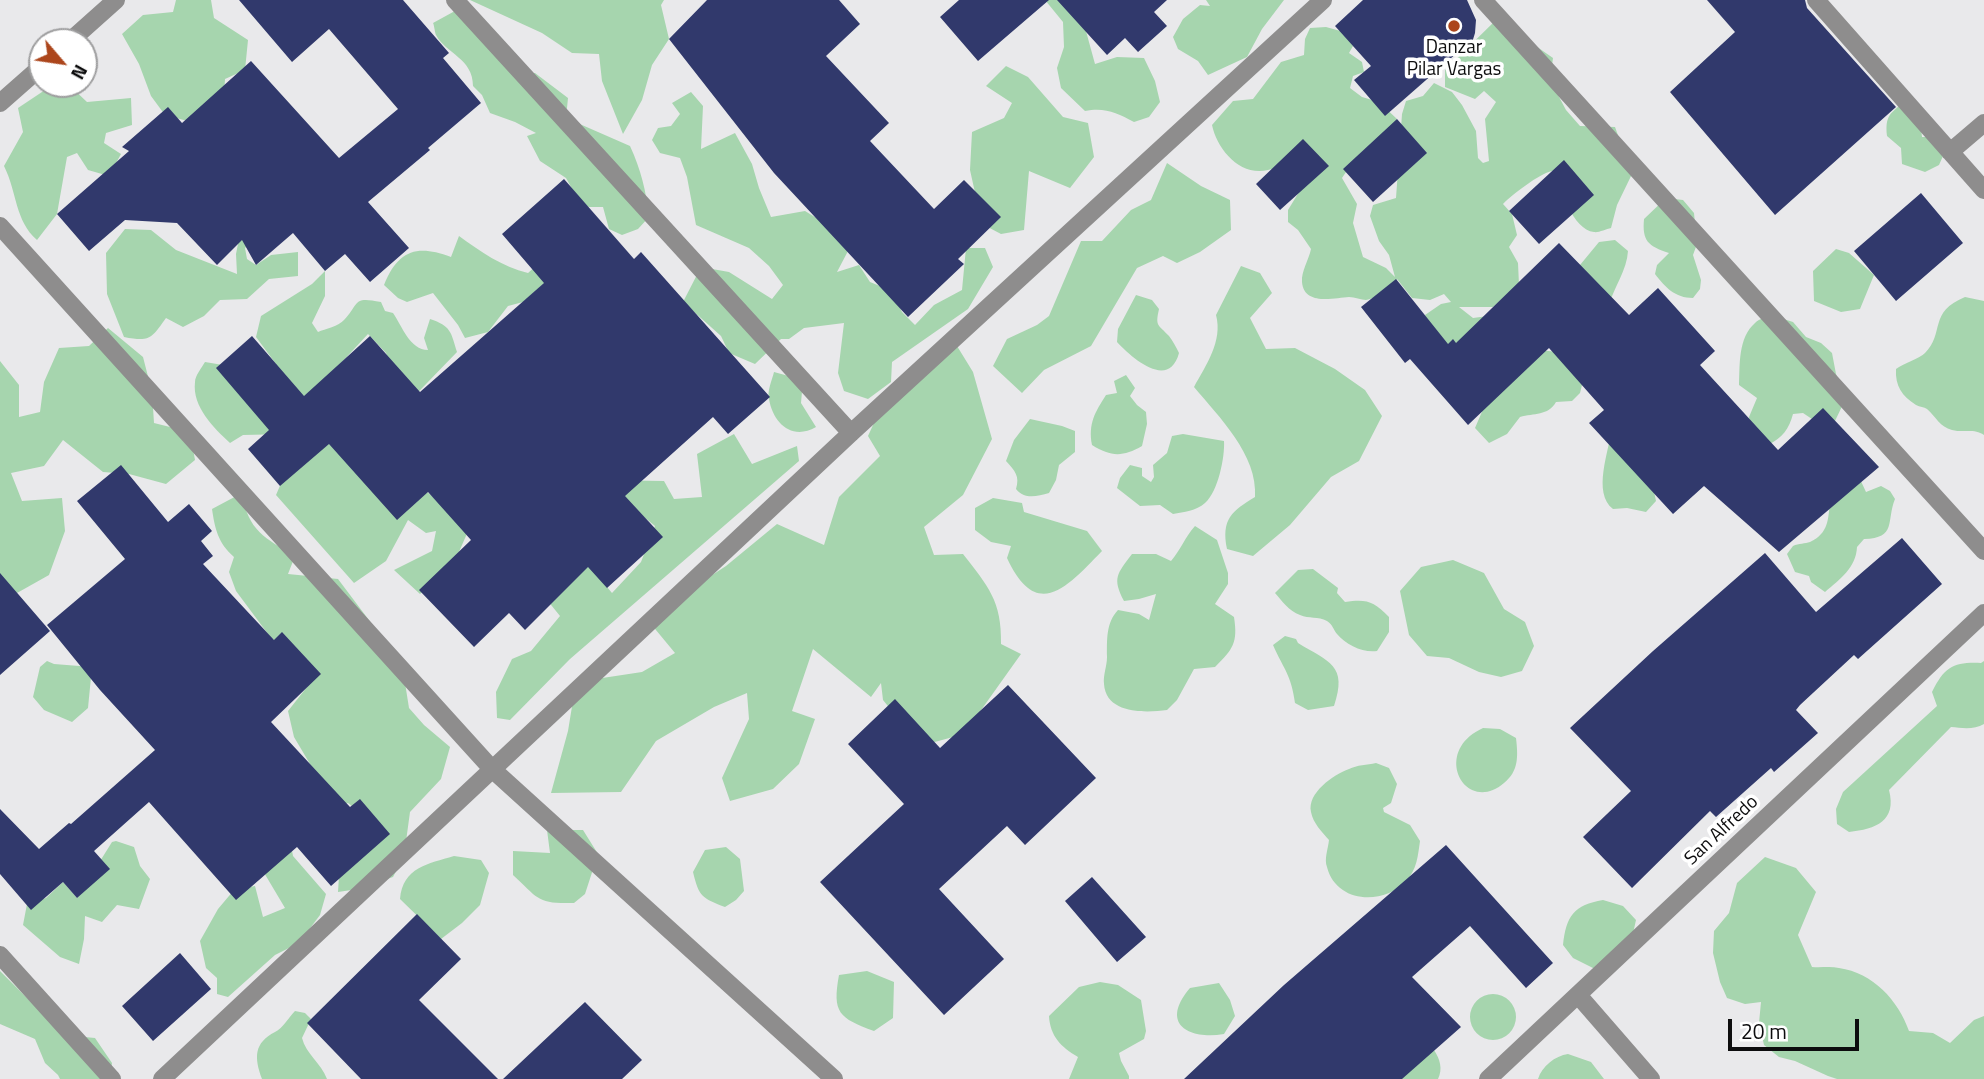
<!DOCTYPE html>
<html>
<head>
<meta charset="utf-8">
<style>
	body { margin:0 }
	#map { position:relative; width:1984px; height:1079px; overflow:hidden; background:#e9e9eb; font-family:"Titillium Web",sans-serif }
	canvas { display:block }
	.north { position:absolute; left:28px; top:28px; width:70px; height:70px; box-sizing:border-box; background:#fff; border:2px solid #9e9e9f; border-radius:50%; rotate:119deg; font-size:19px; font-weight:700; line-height:28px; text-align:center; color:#0d0d0e }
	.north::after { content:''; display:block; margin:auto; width:24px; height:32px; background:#ac461c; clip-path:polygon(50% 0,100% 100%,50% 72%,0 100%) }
	.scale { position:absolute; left:1728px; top:1019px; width:131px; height:32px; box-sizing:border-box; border:4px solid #0d0d0e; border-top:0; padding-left:9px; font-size:21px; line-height:24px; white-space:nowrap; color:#0d0d0e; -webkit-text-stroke:5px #fff; paint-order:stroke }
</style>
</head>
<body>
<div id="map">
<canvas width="1984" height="1079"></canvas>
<div class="north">N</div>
<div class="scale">20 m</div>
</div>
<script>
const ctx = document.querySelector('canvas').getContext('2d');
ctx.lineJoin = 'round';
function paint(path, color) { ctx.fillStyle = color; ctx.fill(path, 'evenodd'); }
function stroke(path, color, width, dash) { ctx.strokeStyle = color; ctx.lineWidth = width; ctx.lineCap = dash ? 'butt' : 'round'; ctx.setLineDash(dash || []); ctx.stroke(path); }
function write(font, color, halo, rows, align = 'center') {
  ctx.font = font + ' "Titillium Web",sans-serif'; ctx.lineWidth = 7; ctx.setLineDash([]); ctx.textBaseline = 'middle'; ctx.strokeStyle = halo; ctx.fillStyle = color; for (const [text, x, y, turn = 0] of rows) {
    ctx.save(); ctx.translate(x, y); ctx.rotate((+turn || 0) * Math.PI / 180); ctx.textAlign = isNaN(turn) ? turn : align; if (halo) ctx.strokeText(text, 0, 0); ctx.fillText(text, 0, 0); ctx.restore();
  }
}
paint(new Path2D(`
	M176,0H211L214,18L248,40L245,70L225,79L224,96L195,123L165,115L151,96L139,64L122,34L143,15L173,12Z
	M470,0H664L661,5L669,39L652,65L642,100L623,134L602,81L599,54L572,53L542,33Z
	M1045,0H1080L1078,2L1095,64L1117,57L1144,58L1155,81L1160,102L1149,117L1134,122C1117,113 1105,107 1085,111L1061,88L1057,68L1064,47L1063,22Z
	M1206,0H1284L1262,29L1247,57L1208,75L1198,61L1178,49L1173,37L1183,19L1200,5L1210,6Z
	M464,6L516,73H535L568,98L566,118L630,146C641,170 646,190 649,217L638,229L622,235L609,229L603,207H589L580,203L566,178L540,161L527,136L536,133L515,122L490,113L482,95L473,86C473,58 446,54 436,35C435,34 434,24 433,23Z
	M1497,19L1553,58L1550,80L1566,110L1580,126L1615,127L1632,174L1617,205L1611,228C1606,229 1598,233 1594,232C1573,230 1560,188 1552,171C1539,174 1513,194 1503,204L1512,214L1517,235L1509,247L1518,263L1519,285L1493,307H1459L1473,318L1488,316L1540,350L1557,352L1584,377L1580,393L1572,401L1556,402C1548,416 1534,413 1520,417L1507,434L1489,443L1475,428L1490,393L1433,336L1425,315L1441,304L1451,302L1444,294L1430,300L1412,298L1397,279L1392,290C1384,292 1374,299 1366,300C1361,300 1355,297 1349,297C1334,298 1304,306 1302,282C1301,272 1309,259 1311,249L1298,230L1288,222V210L1307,179L1304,153C1292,159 1280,167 1268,170C1240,177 1217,149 1212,125L1233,101L1253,99L1281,62L1304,55L1305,39L1310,28L1326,27L1344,32L1353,46L1349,53L1362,62L1364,72L1353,76L1350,88L1362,97L1379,102L1397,119C1391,143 1371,141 1358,156C1352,162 1347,171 1342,178L1357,204L1353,223L1363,257L1386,268L1395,277L1389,255L1379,241L1370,216L1373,205L1396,198L1402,114L1406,101L1423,96L1434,83L1452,92L1462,105L1476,131L1478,158L1483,163L1489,161L1485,119L1496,102L1484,91L1475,99L1445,87V70Z
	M1006,66L1028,77L1063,117L1088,123L1094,157L1070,188L1029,171L1024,230L1001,234L982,224L970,170L972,132L1004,118L1012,103L986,86Z
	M54,84H68L87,102L131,98L132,125L106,133L104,143L121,154L109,176L88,170L77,153L67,157L57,214L37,240C15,221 17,192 4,166L23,132L18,108Z
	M691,92L703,106L701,149L735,133L752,164L759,188L771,217L805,211L836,230L848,251L837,272L859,265L870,282L892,291L902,312L915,325L934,305L962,290L966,248H985L993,267L968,309L892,362L891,382L868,399L844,391L838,373L844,323L804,328L789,339H781L755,364L729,353L721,336L683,302L701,267L729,272L772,299L783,285L769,266L749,248L696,225L687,177L680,158L660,153L652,140L658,128L671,126L680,114L672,103Z
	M1905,101L1921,128L1922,137H1939L1947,147L1939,165L1925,172L1902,164L1901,148L1887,136C1885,115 1890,114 1905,101Z
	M1167,163L1201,186L1230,200L1231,230L1200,252L1177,263L1163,256L1137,268L1091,346L1044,370L1022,393L993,366L1007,339L1037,325L1049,316L1081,241H1102L1131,210L1151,200Z
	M1666,198L1683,200L1694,213L1697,244L1693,255L1701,280L1700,289L1693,298C1675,298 1665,287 1655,274L1657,265L1669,253C1648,246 1642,241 1644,219Z
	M243,219L261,232L245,248L247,259L256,265L271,255L298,252V276L269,279L247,299L220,300L204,316L183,327L166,318C151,339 150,342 124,337L107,294L106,253L125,229L151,230L176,250L237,274L236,254Z
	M580,226L589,244L523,302L508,306L488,332L465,338L458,325L433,293L407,302L398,298L384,285C398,250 417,244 451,257L459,236C480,251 502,267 528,273Z
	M1615,240L1628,251C1627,270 1614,287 1609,305L1574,279L1580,265L1599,242Z
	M1836,249L1849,253L1874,275L1860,309L1841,312L1814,301L1813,271Z
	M1241,266L1260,273L1272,293L1250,318L1266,349L1295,348L1335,369L1365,390L1382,416L1359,461L1331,477L1290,525L1253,556L1227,549C1221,519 1232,511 1255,497C1258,455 1219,417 1194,387C1206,365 1223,341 1216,315Z
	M325,271V296L312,323L318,332C325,329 339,326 344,320C360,303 352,296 381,302L385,311L393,313C402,326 410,350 428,350L424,338L430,319C451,326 451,332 457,352L396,415L392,372L386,353L368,334L314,392L469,529L455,561L420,594L394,570L432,551L436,531L426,533L408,520L386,561L354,583L276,495L285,474L287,434L243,435L230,443C214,428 192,407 195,382C195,376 202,367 205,362L223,365L259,386L276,364L256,337L261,316L312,284Z
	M1136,295L1152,300L1159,309C1155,327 1158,324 1169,336C1173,341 1176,347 1179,353C1169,390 1133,359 1117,342L1118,329Z
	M1965,297L1984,301V435C1974,428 1964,433 1952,430C1940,427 1936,417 1927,409C1924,407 1920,407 1916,405C1902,396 1895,386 1896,369C1903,364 1920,358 1925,353C1945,333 1928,312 1965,297Z
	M1771,315L1793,322L1806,337L1821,343L1832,353L1836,374L1846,398L1835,421L1821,425L1803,413L1793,414C1789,429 1783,437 1768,445L1750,433L1749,417L1757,398L1739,385C1740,364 1738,338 1755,323C1759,319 1766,317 1771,315Z
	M108,328L143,357L152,392L154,423L190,432L195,460L166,484L129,474L103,472L63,440L44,466L11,473L22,501L62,498L65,531L49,575L17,593L0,582V361L19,385V417L40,412L44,382L59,348L89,346Z
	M957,346L973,372L992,439L963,495L924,527L934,555L963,554C988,586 1002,601 1001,644L1021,654L964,734L920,746L883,700L881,683L871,697L813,649L792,711L815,719L799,764L773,789L730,801L722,778L749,719L747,693L714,707L656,741L621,792L551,793L568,731L576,682L642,672L675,653L646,618L726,566L777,524L824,545L839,497L880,456L868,436L883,403Z
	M774,372L803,380L801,403L816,427C792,441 773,423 769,399C767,391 772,380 774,372Z
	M1126,375L1135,388L1130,396L1137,405L1146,412L1147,424L1142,446C1123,457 1111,457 1092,445C1088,424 1095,412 1106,395L1117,393L1114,381Z
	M1030,419L1062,426L1075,431V452L1059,465L1056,480L1049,493C1037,496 1025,500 1016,489C1020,476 1015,471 1006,461L1014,440Z
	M1612,428L1652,482L1656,501L1646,512L1627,508L1613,509C1592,493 1609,451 1612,428Z
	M734,434L752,464L797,446L799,461L570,659L510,720L497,718L496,692L512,659L531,651L560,616L531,580L490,495L592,569L612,593L641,562L655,526L599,480L664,481L674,499L702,497L697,454Z
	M1183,434L1224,441C1225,457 1218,492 1205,503C1196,511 1184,512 1173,514L1160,505L1140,506L1117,488L1120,478L1130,465L1142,468V476L1151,482L1154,477L1153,465L1167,453L1172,436Z
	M1859,477L1866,492L1881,486L1890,491L1895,499C1886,521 1897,538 1864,539L1857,547C1856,568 1840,579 1825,592L1811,582L1809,576L1795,572L1787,554L1793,546C1799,543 1805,544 1810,542C1829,533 1828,519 1830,502Z
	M242,493C248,531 265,538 295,556L288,574L338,579L402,664L409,708L424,725L450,747L441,779L410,812L404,856L393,877L358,889L338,892L339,876L372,822L348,803L329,811L310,764L294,737L288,711L307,687L308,660L271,638L236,591L229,572L234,557C218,543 215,529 212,509Z
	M993,498L1022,503L1024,512L1087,531L1102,551C1068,586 1037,623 1007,558L1011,546L991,542L975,530V508Z
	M1195,526L1217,540L1228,573V584L1215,604L1234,617C1238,643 1233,649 1215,667L1194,669L1177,700L1167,710C1145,713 1106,714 1104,684C1103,675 1107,666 1107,657C1107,639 1106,623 1118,610L1139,614L1149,620L1156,594L1139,599L1124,601C1112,578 1117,574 1132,554H1156L1171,561C1180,551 1185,537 1195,526Z
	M1453,560L1484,573L1504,609L1525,622L1534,646L1522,671L1501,677L1479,672L1449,658L1427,656L1409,635L1400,591L1421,567Z
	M1313,569L1338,588L1337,593L1345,602C1367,599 1373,601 1389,617V632L1377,651C1363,653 1346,645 1337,634C1333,629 1333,625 1327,621C1318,616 1309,619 1300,615C1289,611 1282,601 1275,593L1298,570Z
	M1285,636L1296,639L1298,643C1329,662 1348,665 1334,706L1308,710L1295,703C1291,674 1284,670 1273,645Z
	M47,661L54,664L92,667L88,708L72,722L44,710L33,697L40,667Z
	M1984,661V724C1974,730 1962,728 1951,727L1889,790C1897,821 1876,829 1849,832L1837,824L1836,809L1843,792L1937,706L1932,692C1945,666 1954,662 1981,663Z
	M1483,728L1500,729L1516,738C1518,756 1519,771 1504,783C1466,816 1430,752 1483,728Z
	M1376,763L1389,768L1397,784L1391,803L1383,808L1384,812L1410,825L1420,841C1418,855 1417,870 1406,881C1383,906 1336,903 1327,867C1324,859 1328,849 1329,840C1322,832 1313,823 1311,812C1307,793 1333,775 1349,769C1357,765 1367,765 1376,763Z
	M547,830H583L598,854L585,894L574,903C537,904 539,899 513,875V851L550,853Z
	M290,840L293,856L326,894L320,915L299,943L275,955L228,997L217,994V978L206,968L200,941L218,909L234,890L255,886L263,917L285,908L263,871Z
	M116,841L134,847L140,866L150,879L139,909L117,905L102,922L85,916L84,939L79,964L60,957L23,925L27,904L46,898L63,882L77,898L112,842Z
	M726,847L740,859L744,891L736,900L725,907C702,898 699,897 693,872L705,850Z
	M454,856L481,860L489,873L480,905L462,923L441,939L400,899C403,867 428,864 454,856Z
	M1765,857L1796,868L1816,892L1798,935L1812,967C1821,968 1830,966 1839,968C1873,973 1898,1000 1909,1031L1933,1033L1950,1043L1974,1020L1984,1016V1079H1837L1828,1076L1795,1061L1779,1057L1764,1045L1759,1023L1761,1002L1745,1004L1727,998L1720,982L1713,953L1714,931L1729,913L1737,883Z
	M1603,900L1623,906L1636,920L1630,947L1601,972L1573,958L1563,945C1566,916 1574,905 1603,900Z
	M0,971L64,1035L95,1038L112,1063L110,1079H60L58,1075L45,1063L35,1039L0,1024Z
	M867,971L894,982L893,1018L874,1031C839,1018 832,1013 839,975Z
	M1100,982L1118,985L1141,1000L1146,1031L1144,1039L1119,1053L1121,1061L1129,1076V1079H1069L1078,1057C1061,1047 1050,1036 1049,1016L1079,987Z
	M1219,983L1230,1000L1235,1016L1224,1034C1187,1040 1160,1023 1190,988Z
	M1470 1017a23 23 0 1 1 46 0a23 23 0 1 1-46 0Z
	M295,1011L305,1013L311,1019L302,1038C306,1054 321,1063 327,1079H262C254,1057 254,1043 275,1032C283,1028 289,1017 295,1011Z
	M1434,1050C1440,1059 1443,1069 1438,1079H1384Z
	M1568,1054L1591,1062L1604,1079H1538C1542,1066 1555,1056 1568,1054Z`), '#a6d5ae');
paint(new Path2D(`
	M239,0H403L449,53L443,58L481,103L428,148L430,150L368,202L409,248L370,282L345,254L325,271L293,233L256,265L242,240L217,265L177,223L125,220L89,251L57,214L129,151L122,147L168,107L182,123L251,61L339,158L398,109L329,29L292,62Z
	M707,0H839L860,24L826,56L889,123L870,141L934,209L964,180L1001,217L958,259L964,264L908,317L774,173L669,39Z
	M959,0H1049L978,61L940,17Z
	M1057,0H1167L1154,12L1167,26L1138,52L1125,38L1107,55Z
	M1363,0H1467L1476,20L1475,33L1471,46L1458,52L1385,116L1354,80L1371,66L1335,26Z
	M1707,0H1805L1807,8L1896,107L1775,215L1670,92L1735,32Z
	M1397,119L1427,153L1373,202L1343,169Z
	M1303,139L1329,166L1280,210L1256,184Z
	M1564,160L1594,195L1539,244L1509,211Z
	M564,179L634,259L641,252L770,397L728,434L713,417L625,496L663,537L607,588L588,567L525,630L509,613L474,647L419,590L471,540L428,492L397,520L329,444L280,486L248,449L269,430L216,368L252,336L304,396L370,336L420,392L544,283L502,234Z
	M1921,193L1963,243L1896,301L1854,251Z
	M1559,243L1629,315L1658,288L1715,351L1700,365L1778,450L1823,408L1879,467L1779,552L1704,486L1673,514L1589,423L1604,410L1549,348L1468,425L1410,359L1405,363L1361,307L1396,279L1448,344L1453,339L1456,343Z
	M121,465L168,522L189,504L212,531L201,541L213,556L203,564L274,640L282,632L321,674L271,722L350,807L360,799L390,834L331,886L297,847L236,900L149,802L94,851L110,869L77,898L63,882L31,910L0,874V809L39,849L69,823L71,824L155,750L100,690L47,625L125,559L77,501Z
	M1902,538L1942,584L1858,659L1854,655L1800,705L1796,710L1818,733L1774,772L1771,768L1716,817L1710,811L1632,888L1583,837L1631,791L1570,728L1653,651L1765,553L1816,612Z
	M0,573L50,631L0,675Z
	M1008,685L1096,778L1025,845L1007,826L939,889L1004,959L944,1015L820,882L904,804L848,744L895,699L940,748Z
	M1446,845L1553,963L1526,988L1470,926L1412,977L1461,1027L1402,1079H1184L1284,985Z
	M1092,877L1146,937L1117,962L1065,901Z
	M417,914L461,959L419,1000L498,1079H361L307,1023Z
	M180,953L211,989L153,1041L122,1006Z
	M585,1002L642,1060L622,1079H503Z`), '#31396c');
stroke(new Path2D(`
	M455,0L851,433
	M1483,0L1984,551
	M1816,0L1984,190
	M69,42L116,0
	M0,103L42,66
	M1950,152L1984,123
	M0,226L492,769L834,1079
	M0,955L112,1079
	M1578,995L1651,1079
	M162,1079L851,433L1323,0
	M1488,1079L1984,613`), '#8e8d8d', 18);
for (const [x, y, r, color] of [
	[1454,26,7,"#ac461c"]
]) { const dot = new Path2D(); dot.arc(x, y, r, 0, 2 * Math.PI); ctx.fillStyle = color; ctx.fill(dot); stroke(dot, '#fff', 2.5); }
write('19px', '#0d0d0e', '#fff', [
	["Danzar",1454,48],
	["Pilar Vargas",1454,70]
]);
write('19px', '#0d0d0e', '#fff', [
	["San Alfredo",1722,831,-43]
]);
</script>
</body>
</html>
